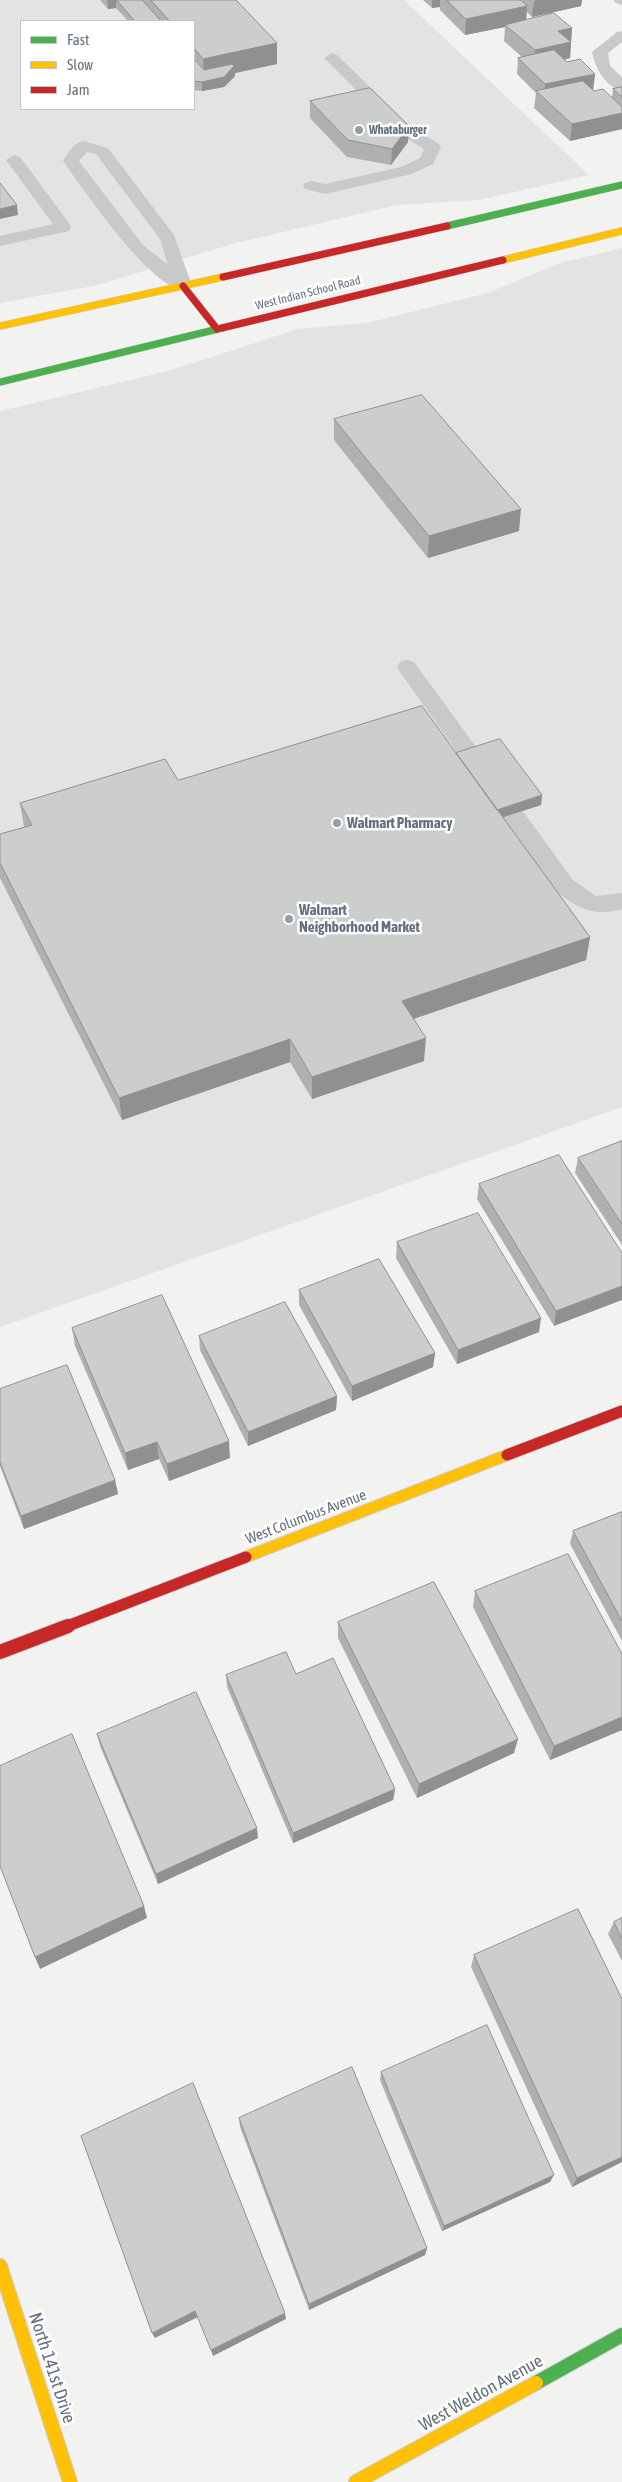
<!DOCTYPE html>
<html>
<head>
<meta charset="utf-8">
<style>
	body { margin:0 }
	#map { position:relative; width:622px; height:2482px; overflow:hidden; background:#f2f2f1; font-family:"Asap Condensed",sans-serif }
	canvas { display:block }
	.legend { position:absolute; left:20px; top:20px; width:175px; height:90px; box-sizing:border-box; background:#fff; border:1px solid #c1c6cb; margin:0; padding:6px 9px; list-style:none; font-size:15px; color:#65707e }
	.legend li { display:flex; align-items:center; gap:10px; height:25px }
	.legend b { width:25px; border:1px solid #c1c6cb }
</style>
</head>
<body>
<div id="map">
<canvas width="622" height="2482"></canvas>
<ul class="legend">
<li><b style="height:6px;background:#4caf50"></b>Fast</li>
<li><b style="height:6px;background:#ffc107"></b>Slow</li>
<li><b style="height:6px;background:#c62828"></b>Jam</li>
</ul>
</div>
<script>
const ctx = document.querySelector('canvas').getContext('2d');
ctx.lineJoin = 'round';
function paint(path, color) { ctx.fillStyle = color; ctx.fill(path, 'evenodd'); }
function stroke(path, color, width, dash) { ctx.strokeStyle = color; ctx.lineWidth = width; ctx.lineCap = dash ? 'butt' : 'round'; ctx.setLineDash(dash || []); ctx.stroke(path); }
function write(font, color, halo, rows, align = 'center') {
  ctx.font = font + ' "Asap Condensed",sans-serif'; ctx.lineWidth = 5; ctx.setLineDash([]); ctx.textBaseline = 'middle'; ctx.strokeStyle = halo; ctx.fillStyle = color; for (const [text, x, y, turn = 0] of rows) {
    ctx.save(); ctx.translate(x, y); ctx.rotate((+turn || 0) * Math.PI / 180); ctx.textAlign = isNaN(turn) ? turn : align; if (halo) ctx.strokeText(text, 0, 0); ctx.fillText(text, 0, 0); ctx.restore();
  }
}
paint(new Path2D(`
	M0,0H404L589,175L479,200L397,205L232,244L98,285L0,303ZM21,21H194V109H21Z
	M622,248V1107L0,1327V411L168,371L298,329L366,323L488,293L560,263Z`), '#e2e4e3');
const fastFar1 = new Path2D(`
	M447,226L622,185
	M0,382L222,328`);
const fast = new Path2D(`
	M536,2383L622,2335`);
const slowFar2 = new Path2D(`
	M503,260L622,231
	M0,326L223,277`);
const slowFar1 = new Path2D(`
	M246,1557L507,1455`);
const slow = new Path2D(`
	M0,2266L70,2482
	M356,2482L536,2383`);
const jamFar2 = new Path2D(`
	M223,277L447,226
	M183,286L217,329
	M222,328L503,260`);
const jamFar1 = new Path2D(`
	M507,1455L622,1411
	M65,1627L246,1557`);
const jam = new Path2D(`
	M0,1652L68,1626`);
stroke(fastFar1, '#cececf', 8);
stroke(fast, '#cececf', 16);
stroke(slowFar2, '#cececf', 8);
stroke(slowFar1, '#cececf', 13);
stroke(slow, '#cececf', 16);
stroke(jamFar2, '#cececf', 8);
stroke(jamFar1, '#cececf', 13);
stroke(jam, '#cececf', 16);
paint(new Path2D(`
	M622,31V42L608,53L610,66L622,77V91C605,87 595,67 592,52L617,32Z
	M332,53L337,55L413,129L439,144L441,147L433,164L412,174L325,194L305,189L303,186L305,183L311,181L325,184L401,167L420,158L424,149L401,135L324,58Z
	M83,141L108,148L174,235L192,286L189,290C157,298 84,190 65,164L63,161C68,153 74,143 83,141ZM87,152L96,154L160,239L168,265L143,245L79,161Z
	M14,155L20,157L69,223L71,227L69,231L0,246V236L53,224L6,160Z
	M407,660L414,662L573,880L596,896L622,893V909C595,917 578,909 557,892L400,672L397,667L400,662Z`), '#c8c9ca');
paint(new Path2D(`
	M613,0H622V5L616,3Z`), '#c8c9ca');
stroke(fastFar1, '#4caf50', 7);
stroke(fast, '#4caf50', 14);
stroke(slowFar2, '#ffc107', 7);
stroke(slowFar1, '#ffc107', 11);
stroke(slow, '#ffc107', 14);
stroke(jamFar2, '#c62828', 7);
stroke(jamFar1, '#c62828', 11);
stroke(jam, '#c62828', 14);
paint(new Path2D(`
	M100,0H236L277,43V64L235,73V76L224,87L202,91L194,90V21H128L116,8L108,9Z
	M423,0H582L581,6L532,17L527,12L526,20L572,28L570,58L564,60L567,62L595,74L593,90L594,91L612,97L613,89L622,87V129L570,141L534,108L536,93L517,74L518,58L522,57L504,41L505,27L465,35L440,10V7L432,8Z
	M310,101L408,142L391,165L347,157L310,118Z
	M334,419L519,531L428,558L334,440Z
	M456,753L542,795L541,805L503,817L590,937L586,960L414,1019L424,1061L312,1099L290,1062L122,1120L0,878V834L24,827L20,803L178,780Z
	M622,1141V1245L575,1173L578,1158Z
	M479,1184L622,1253L554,1326L477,1199Z
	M397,1242L539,1332L457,1364L396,1258Z
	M299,1290L435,1353L433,1367L352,1401L299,1305Z
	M72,1328L230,1458L169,1481L159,1459L128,1470L75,1346Z
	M199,1336L337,1396L336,1410L248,1446L200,1350Z
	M0,1389L115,1480L118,1494L24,1529L0,1466Z
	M622,1512V1641L570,1544L573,1531Z
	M475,1591L622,1654V1730L550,1760L473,1607Z
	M338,1622L514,1753L417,1798L338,1638Z
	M296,1674L395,1789L393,1800L293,1843L227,1687L226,1675Z
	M97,1734L258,1838L158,1884L100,1746Z
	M622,1918V1961L608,1934L614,1922Z
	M474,1955L622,1999V2162L572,2187L471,1967Z
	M381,2072L550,2182L442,2231L380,2080Z
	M239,2118L427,2248L425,2255L309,2310L240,2127Z`), '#afb0b0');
paint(new Path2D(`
	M107,0H116V8L108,9Z
	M432,0H440V7L432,8Z
	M537,0H582L581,6L532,17L534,1Z
	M527,6L526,22L505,25V27L465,35L466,19Z
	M572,28L570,58L534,67L535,50L558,31Z
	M277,43V64L235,73V76L224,87L202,91V82L204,79L203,59Z
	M595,74L593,90L544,99L545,84Z
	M622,113V129L570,141L572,124Z
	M409,126L408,142L391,165L392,149Z
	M17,205L18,215L0,219V209Z
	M521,509L519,531L428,558L429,536Z
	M542,795L541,805L488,822L489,812Z
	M590,937L586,960L401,1023L402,1001Z
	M426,1038L424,1061L312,1099V1077Z
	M290,1039V1062L122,1120L119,1098Z
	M622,1286V1300L554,1326L556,1311Z
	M541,1318L539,1332L457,1364L458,1350Z
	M435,1353L433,1367L352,1401V1386Z
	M337,1396L336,1410L248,1446V1432Z
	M229,1441L230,1458L169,1481L167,1464Z
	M157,1442L159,1459L128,1470L125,1453Z
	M115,1480L118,1494L24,1529L21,1516Z
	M622,1717V1730L550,1760L554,1746Z
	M518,1739L514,1753L417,1798L419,1784Z
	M395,1789L393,1800L293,1843V1833Z
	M257,1828L258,1838L158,1884L156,1874Z
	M144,1906L147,1918L40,1969L35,1957Z
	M622,2157V2162L572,2187L577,2178Z
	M554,2175L550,2182L442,2231L444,2226Z
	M427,2248L425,2255L309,2310V2304Z
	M195,2311L198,2317L155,2338L152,2333Z
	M285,2313L286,2319L213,2356L211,2350Z`), '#8f9090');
const building = new Path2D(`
	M117,0H142L161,21H135Z
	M151,0H236L277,43L203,59L194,48V21H170Z
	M447,0H521L527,6L466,19Z
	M554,13L572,28L558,31L571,42L535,50L505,25Z
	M554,50L567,62L580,59L595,74L545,84L518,58Z
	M194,59L204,70L232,64L234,66L224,77L202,82L194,81Z
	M583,81L594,91L603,89L622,107V113L572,124L536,91Z
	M622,87V97L613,89Z
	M370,88L409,126L392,149L348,140L310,101Z
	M0,183L17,205L0,209Z
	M422,395L521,509L429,536L334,419Z
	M422,706L590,937L402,1001L426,1038L312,1077L290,1039L119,1098L0,863V834L32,825L20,803L165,759L178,780Z
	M500,739L542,795L497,810L456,753Z
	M622,1141V1224L578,1158Z
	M559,1155L622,1253V1286L556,1311L479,1184Z
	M478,1213L541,1318L458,1350L397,1242Z
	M379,1259L435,1353L352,1386L299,1290Z
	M162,1295L229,1441L167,1464L157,1442L125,1453L72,1328Z
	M285,1302L337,1396L248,1432L199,1336Z
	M67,1365L115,1480L21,1516L0,1462V1389Z
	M622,1512V1621L573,1531Z
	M568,1554L622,1654V1717L554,1746L475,1591Z
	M434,1582L518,1739L419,1784L338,1622Z
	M286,1652L296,1674L333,1658L395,1789L293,1833L226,1675Z
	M196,1692L257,1828L156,1874L97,1734Z
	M72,1734L144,1906L35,1957L0,1866V1766Z
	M578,1909L622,1999V2157L577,2178L474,1955Z
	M622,1918V1939L614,1922Z
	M487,2025L554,2175L444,2226L381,2072Z
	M352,2067L427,2248L309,2304L239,2118Z
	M193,2083L285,2313L211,2350L195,2311L152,2333L81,2136Z`);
paint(building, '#cccdcd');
stroke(building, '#8f9090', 1);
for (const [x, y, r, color] of [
	[359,130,5,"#969ea6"],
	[337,823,5,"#969ea6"],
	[289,919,5,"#969ea6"]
]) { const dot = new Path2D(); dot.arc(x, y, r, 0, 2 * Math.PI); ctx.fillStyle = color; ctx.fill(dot); stroke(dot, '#fff', 2); }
write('bold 12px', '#65707e', '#fff', [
	["Whataburger",369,130]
], 'left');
write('12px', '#65707e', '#fff', [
	["West Indian School Road",308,293,-14]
]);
write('bold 15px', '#65707e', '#fff', [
	["Walmart Pharmacy",347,823],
	["Walmart",299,910],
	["Neighborhood Market",299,927]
], 'left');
write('15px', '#65707e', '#fff', [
	["West Columbus Avenue",306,1517,-21]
]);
write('18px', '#65707e', '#fff', [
	["North 141st Drive",52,2368,72],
	["West Weldon Avenue",481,2393,-29]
]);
</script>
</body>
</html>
